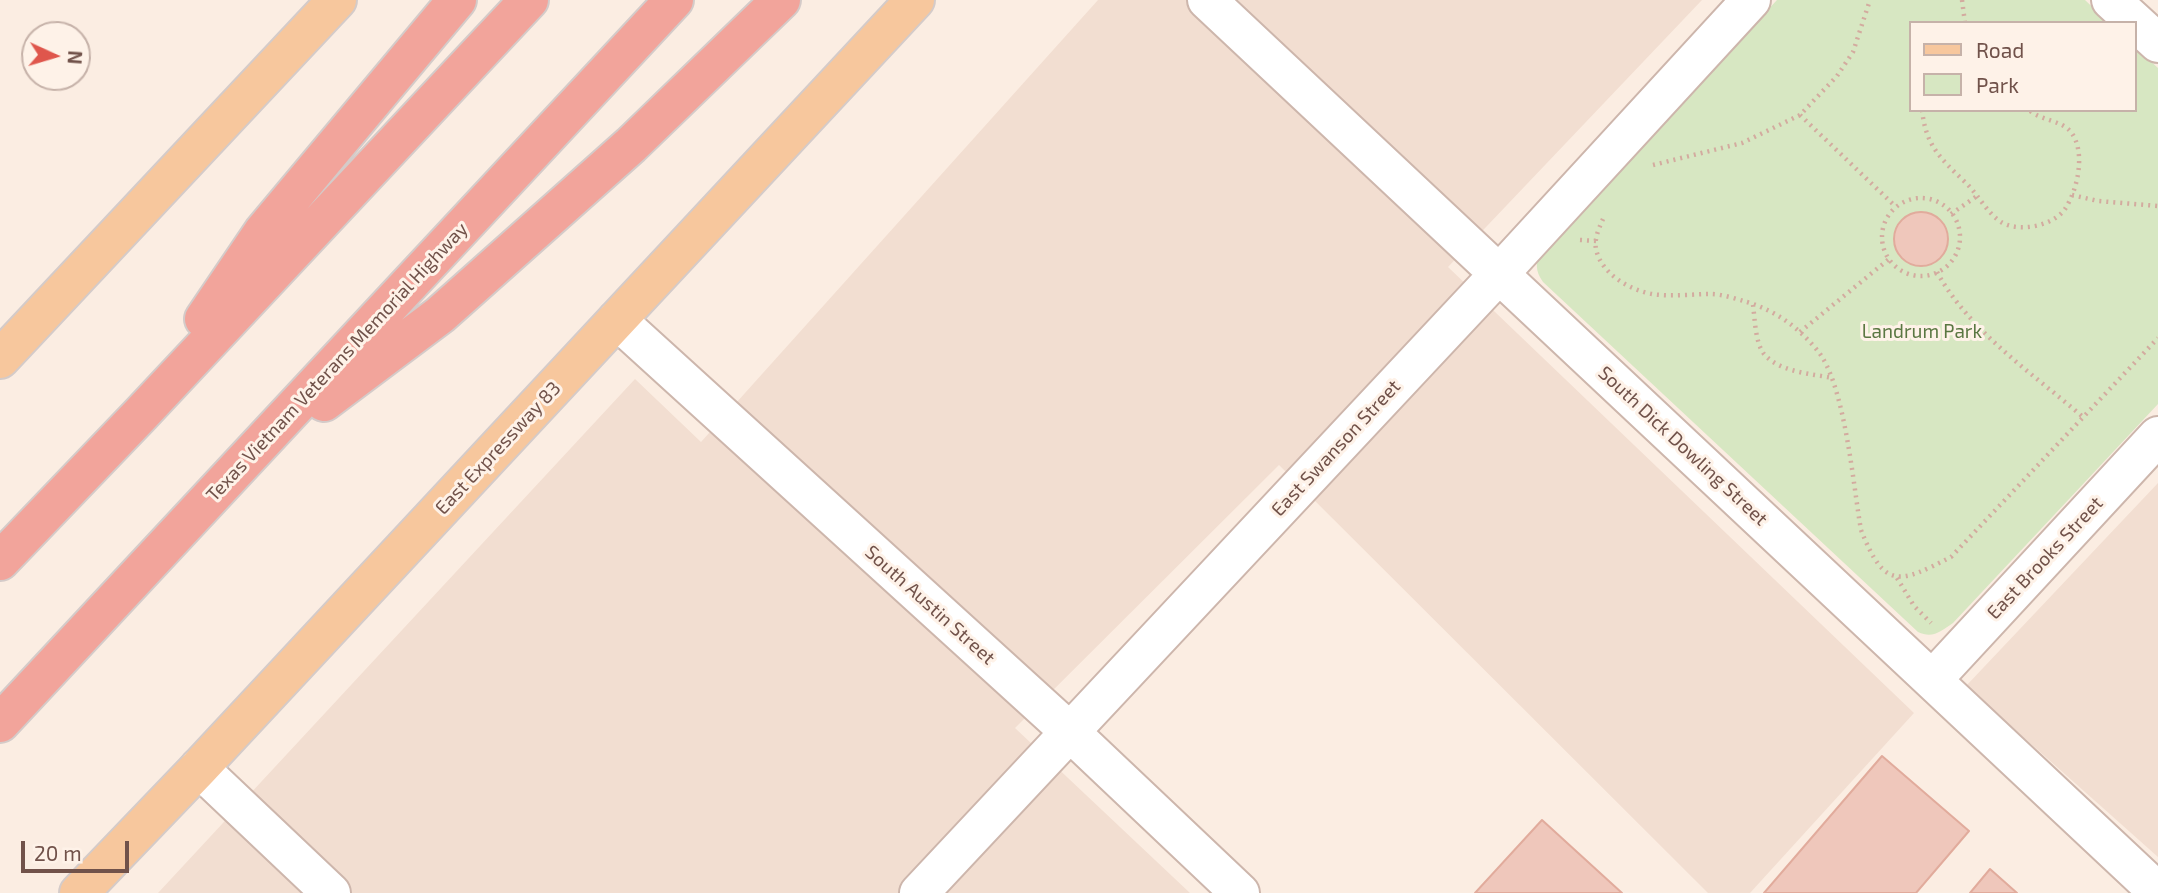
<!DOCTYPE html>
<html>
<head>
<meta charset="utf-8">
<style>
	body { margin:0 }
	#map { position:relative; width:2158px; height:893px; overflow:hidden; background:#fbede2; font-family:"Exo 2",sans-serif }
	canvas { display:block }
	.legend { position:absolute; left:1909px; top:21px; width:228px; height:91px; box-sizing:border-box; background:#fef2e8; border:2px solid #c6b2a9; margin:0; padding:9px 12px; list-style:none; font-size:21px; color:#71524a }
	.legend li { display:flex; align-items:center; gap:14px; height:35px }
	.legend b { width:35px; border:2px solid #c6b2a9 }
	.north { position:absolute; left:21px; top:21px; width:70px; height:70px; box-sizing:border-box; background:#fef2e8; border:2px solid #c6b2a9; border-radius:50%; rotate:94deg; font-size:19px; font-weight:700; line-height:28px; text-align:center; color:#71524a }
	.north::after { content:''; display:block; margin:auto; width:24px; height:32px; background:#df564c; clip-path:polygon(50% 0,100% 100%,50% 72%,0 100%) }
	.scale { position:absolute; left:21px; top:841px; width:108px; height:32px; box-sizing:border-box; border:4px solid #71524a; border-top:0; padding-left:9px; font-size:21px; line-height:24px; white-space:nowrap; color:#71524a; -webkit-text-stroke:5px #fef2e8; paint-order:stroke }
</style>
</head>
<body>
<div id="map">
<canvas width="2158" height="893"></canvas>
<ul class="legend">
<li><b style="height:9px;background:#f7c79d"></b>Road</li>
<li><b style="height:19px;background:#d7e7c2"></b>Park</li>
</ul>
<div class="north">N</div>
<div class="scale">20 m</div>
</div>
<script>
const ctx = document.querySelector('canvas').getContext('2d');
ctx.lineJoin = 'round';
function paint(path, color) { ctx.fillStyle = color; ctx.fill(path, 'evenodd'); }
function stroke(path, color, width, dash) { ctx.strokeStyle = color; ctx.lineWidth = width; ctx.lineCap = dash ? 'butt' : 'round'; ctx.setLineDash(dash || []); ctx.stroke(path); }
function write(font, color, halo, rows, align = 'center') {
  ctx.font = font + ' "Exo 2",sans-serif'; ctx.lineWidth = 6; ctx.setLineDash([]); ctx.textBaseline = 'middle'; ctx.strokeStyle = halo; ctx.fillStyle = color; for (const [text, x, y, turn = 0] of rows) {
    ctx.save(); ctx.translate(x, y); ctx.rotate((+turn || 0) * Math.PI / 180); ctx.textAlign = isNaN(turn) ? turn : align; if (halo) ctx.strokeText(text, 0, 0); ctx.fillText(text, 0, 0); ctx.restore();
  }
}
paint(new Path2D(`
	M1098,0H1702L1448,267L1914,713L1750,893H1708L1279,465L1015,728L1190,893H158L635,379L701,442Z
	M2158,483V857L1966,686Z`), '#f2ded1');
paint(new Path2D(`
	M1777,0H2085L2109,23H1911V110H2135V47L2158,68V404L1953,623C1941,631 1933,639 1918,632L1543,282C1527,259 1546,248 1561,231Z`), '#d7e7c2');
const building = new Path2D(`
	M1894 239a27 27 0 1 1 54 0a27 27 0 1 1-54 0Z
	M1882,756L1969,831L1916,893H1764Z
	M1542,820L1622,893H1475Z
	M1990,869L2017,893H1970Z`);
paint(building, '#efc7bb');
stroke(building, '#e1ab9c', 2);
const minor = new Path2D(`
	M1207,0L2158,892
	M2111,0L2158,43
	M617,320L1070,732L1240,893
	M1933,679L2158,436
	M199,768L331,893
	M919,893L1499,274L1751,0`);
const major = new Path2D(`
	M0,359L337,0
	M79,893L199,768L915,0`);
const highway = new Path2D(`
	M204,319L263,232L457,0
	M324,402L440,315L631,145L781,0
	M0,561L141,414L529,0
	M0,723L674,0`);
stroke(minor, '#cdb6ac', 42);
stroke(major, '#d4cbc9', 42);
stroke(highway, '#d4cbc9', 42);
stroke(new Path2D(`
	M1962,0L1965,23
	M1922,110C1926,146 1940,158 1965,182C1978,194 1986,212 2001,222C2019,233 2053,226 2065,209C2078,189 2086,152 2071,132C2061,120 2042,121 2029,110
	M1800,115L1896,207
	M1653,165L1742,143L1800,115L1837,76L1853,52L1870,0
	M2072,195L2098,201L2158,206
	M1882 237a39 39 0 1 1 78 0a39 39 0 1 1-78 0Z
	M1951,214L1977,196
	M1603,219C1599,228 1594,239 1596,249C1601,274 1630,290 1652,294C1671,297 1692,294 1711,294C1722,294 1736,299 1747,302C1776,311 1798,327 1817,350C1845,383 1853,485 1861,530C1885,591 1900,583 1951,557L2158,338
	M1580,240L1597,241
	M1937,272C1969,331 2032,373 2083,417
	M1753,305C1755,319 1755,342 1764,354C1779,372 1812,374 1833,378
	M1800,332L1889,259
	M1897,578L1914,606L1931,623`), '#d3ab9f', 4.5, [2, 5]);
stroke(minor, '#fff', 38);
stroke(major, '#f7c79d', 38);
stroke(highway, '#f2a49b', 38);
write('19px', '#5a7742', '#fef2e8', [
	["Landrum Park",1922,332]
]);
write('19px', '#71524a', '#fef2e8', [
	["Texas Vietnam Veterans Memorial Highway",337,362,-47],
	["South Dick Dowling Street",1683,446,43],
	["East Expressway 83",498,448,-47],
	["East Swanson Street",1336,448,-47],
	["East Brooks Street",2045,558,-47],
	["South Austin Street",930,605,42]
]);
</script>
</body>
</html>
